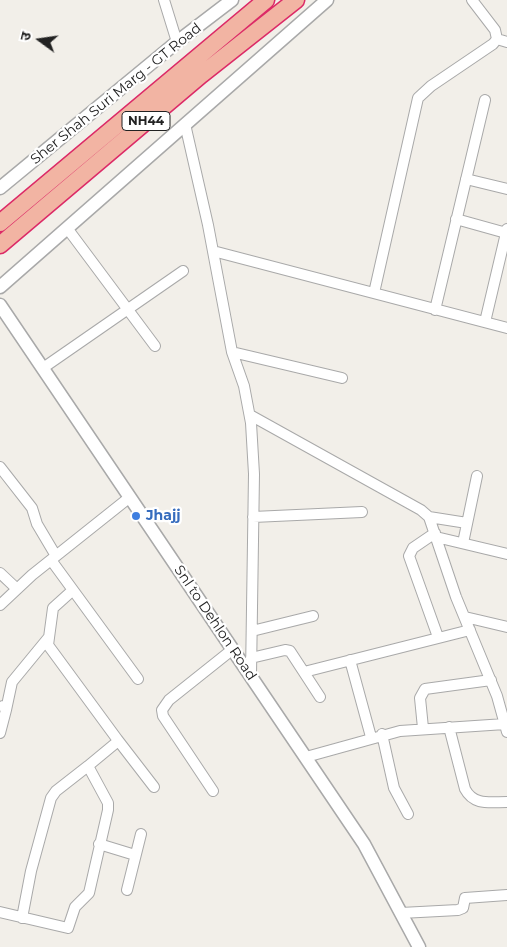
<!DOCTYPE html>
<html>
<head>
<meta charset="utf-8">
<style>
	body { margin:0 }
	#map { position:relative; width:507px; height:947px; overflow:hidden; background:#f2efe9; font-family:Montserrat,"Noto Sans Devanagari",sans-serif }
	canvas { display:block }
	.north { position:absolute; left:15px; top:15px; width:50px; height:50px; -webkit-text-stroke:4px #fff; paint-order:stroke; rotate:284deg; font-size:14px; font-weight:700; line-height:20px; text-align:center; color:#222 }
	.north::after { content:''; display:block; margin:auto; width:18px; height:22px; background:#222; clip-path:polygon(50% 0,100% 100%,50% 72%,0 100%) }
</style>
</head>
<body>
<div id="map">
<canvas width="507" height="947"></canvas>
<div class="north">उ</div>
</div>
<script>
const ctx = document.querySelector('canvas').getContext('2d');
ctx.lineJoin = 'round';
function stroke(path, color, width, dash) { ctx.strokeStyle = color; ctx.lineWidth = width; ctx.lineCap = dash ? 'butt' : 'round'; ctx.setLineDash(dash || []); ctx.stroke(path); }
function write(font, color, halo, rows, align = 'center') {
  ctx.font = font + ' Montserrat,sans-serif'; ctx.lineWidth = 4.5; ctx.setLineDash([]); ctx.textBaseline = 'middle'; ctx.strokeStyle = halo; ctx.fillStyle = color; for (const [text, x, y, turn = 0] of rows) {
    ctx.save(); ctx.translate(x, y); ctx.rotate((+turn || 0) * Math.PI / 180); ctx.textAlign = isNaN(turn) ? turn : align; if (halo) ctx.strokeText(text, 0, 0); ctx.fillText(text, 0, 0); ctx.restore();
  }
}
const minor = new Path2D(`
	M164,0L177,42
	M497,39L507,42
	M185,124L208,225L232,352L244,386L251,423L254,474L251,675
	M466,179L507,189
	M456,219L506,233
	M67,228L155,346
	M213,251L507,328
	M374,293L418,98L431,86L493,44L497,39L495,30L472,0
	M435,310L485,100
	M485,322L507,229
	M232,352L342,378
	M43,368L183,271
	M250,415L421,510L429,517L456,597L497,696L507,732
	M0,467L32,508L37,524L56,556
	M253,517L362,512
	M429,517L467,523
	M435,533L413,548L409,556L438,637
	M436,537L507,554
	M463,543L477,476
	M51,560L138,679
	M0,573L17,589
	M0,605L32,575L130,497
	M465,617L507,627
	M252,631L313,616
	M251,658L285,650L290,651L320,697
	M350,660L371,737
	M304,672L470,630
	M6,710L12,682L49,637
	M449,727L465,789C474,806 490,802 507,802
	M423,728L420,698L425,689L491,680
	M0,733L6,710L3,706
	M382,734L394,788L408,814
	M117,739L154,787
	M306,757L400,731L505,724
	M213,791L163,716L162,710L169,700L233,649
	M99,844L135,855
	M127,890L141,834
	M0,912L68,928L75,907L89,893L108,810V803L88,766L117,742V739L48,645L53,608L73,590
	M401,913L458,910L463,908L465,898L507,895
	M22,918L31,871L51,798L56,791L88,766`);
const tertiary = new Path2D(`
	M0,188L177,42L232,0
	M0,287L327,0
	M0,305L364,844L419,947`);
const trunk = new Path2D(`
	M0,223L266,0
	M0,245L201,75L296,0`);
stroke(minor, '#a9a9a9', 12);
stroke(tertiary, '#a9a9a9', 15);
stroke(trunk, '#dc2a67', 19);
stroke(minor, '#fff', 10);
stroke(tertiary, '#fff', 12);
stroke(trunk, '#f2b4a3', 16);
for (const [x, y, r, color] of [
	[136,516,5,"#3f7fe0"]
]) { const dot = new Path2D(); dot.arc(x, y, r, 0, 2 * Math.PI); ctx.fillStyle = color; ctx.fill(dot); stroke(dot, '#fff', 2); }
for (const [x, y, w] of [
	[146,121,48]
]) { const box = new Path2D(); box.roundRect(x - w / 2, y - 9.5, w, 19, 4); ctx.fillStyle = '#fff'; ctx.fill(box); stroke(box, '#222', 1); }
write('bold 12px', '#222', null, [
	["NH44",146,121]
]);
write('14px', '#222', '#fff', [
	["Sher Shah Suri Marg - GT Road",116,94,-39],
	["Snl to Dehlon Road",215,623,56]
]);
write('bold 14px', '#366cbe', '#fff', [
	["Jhajj",146,516]
], 'left');
</script>
</body>
</html>
